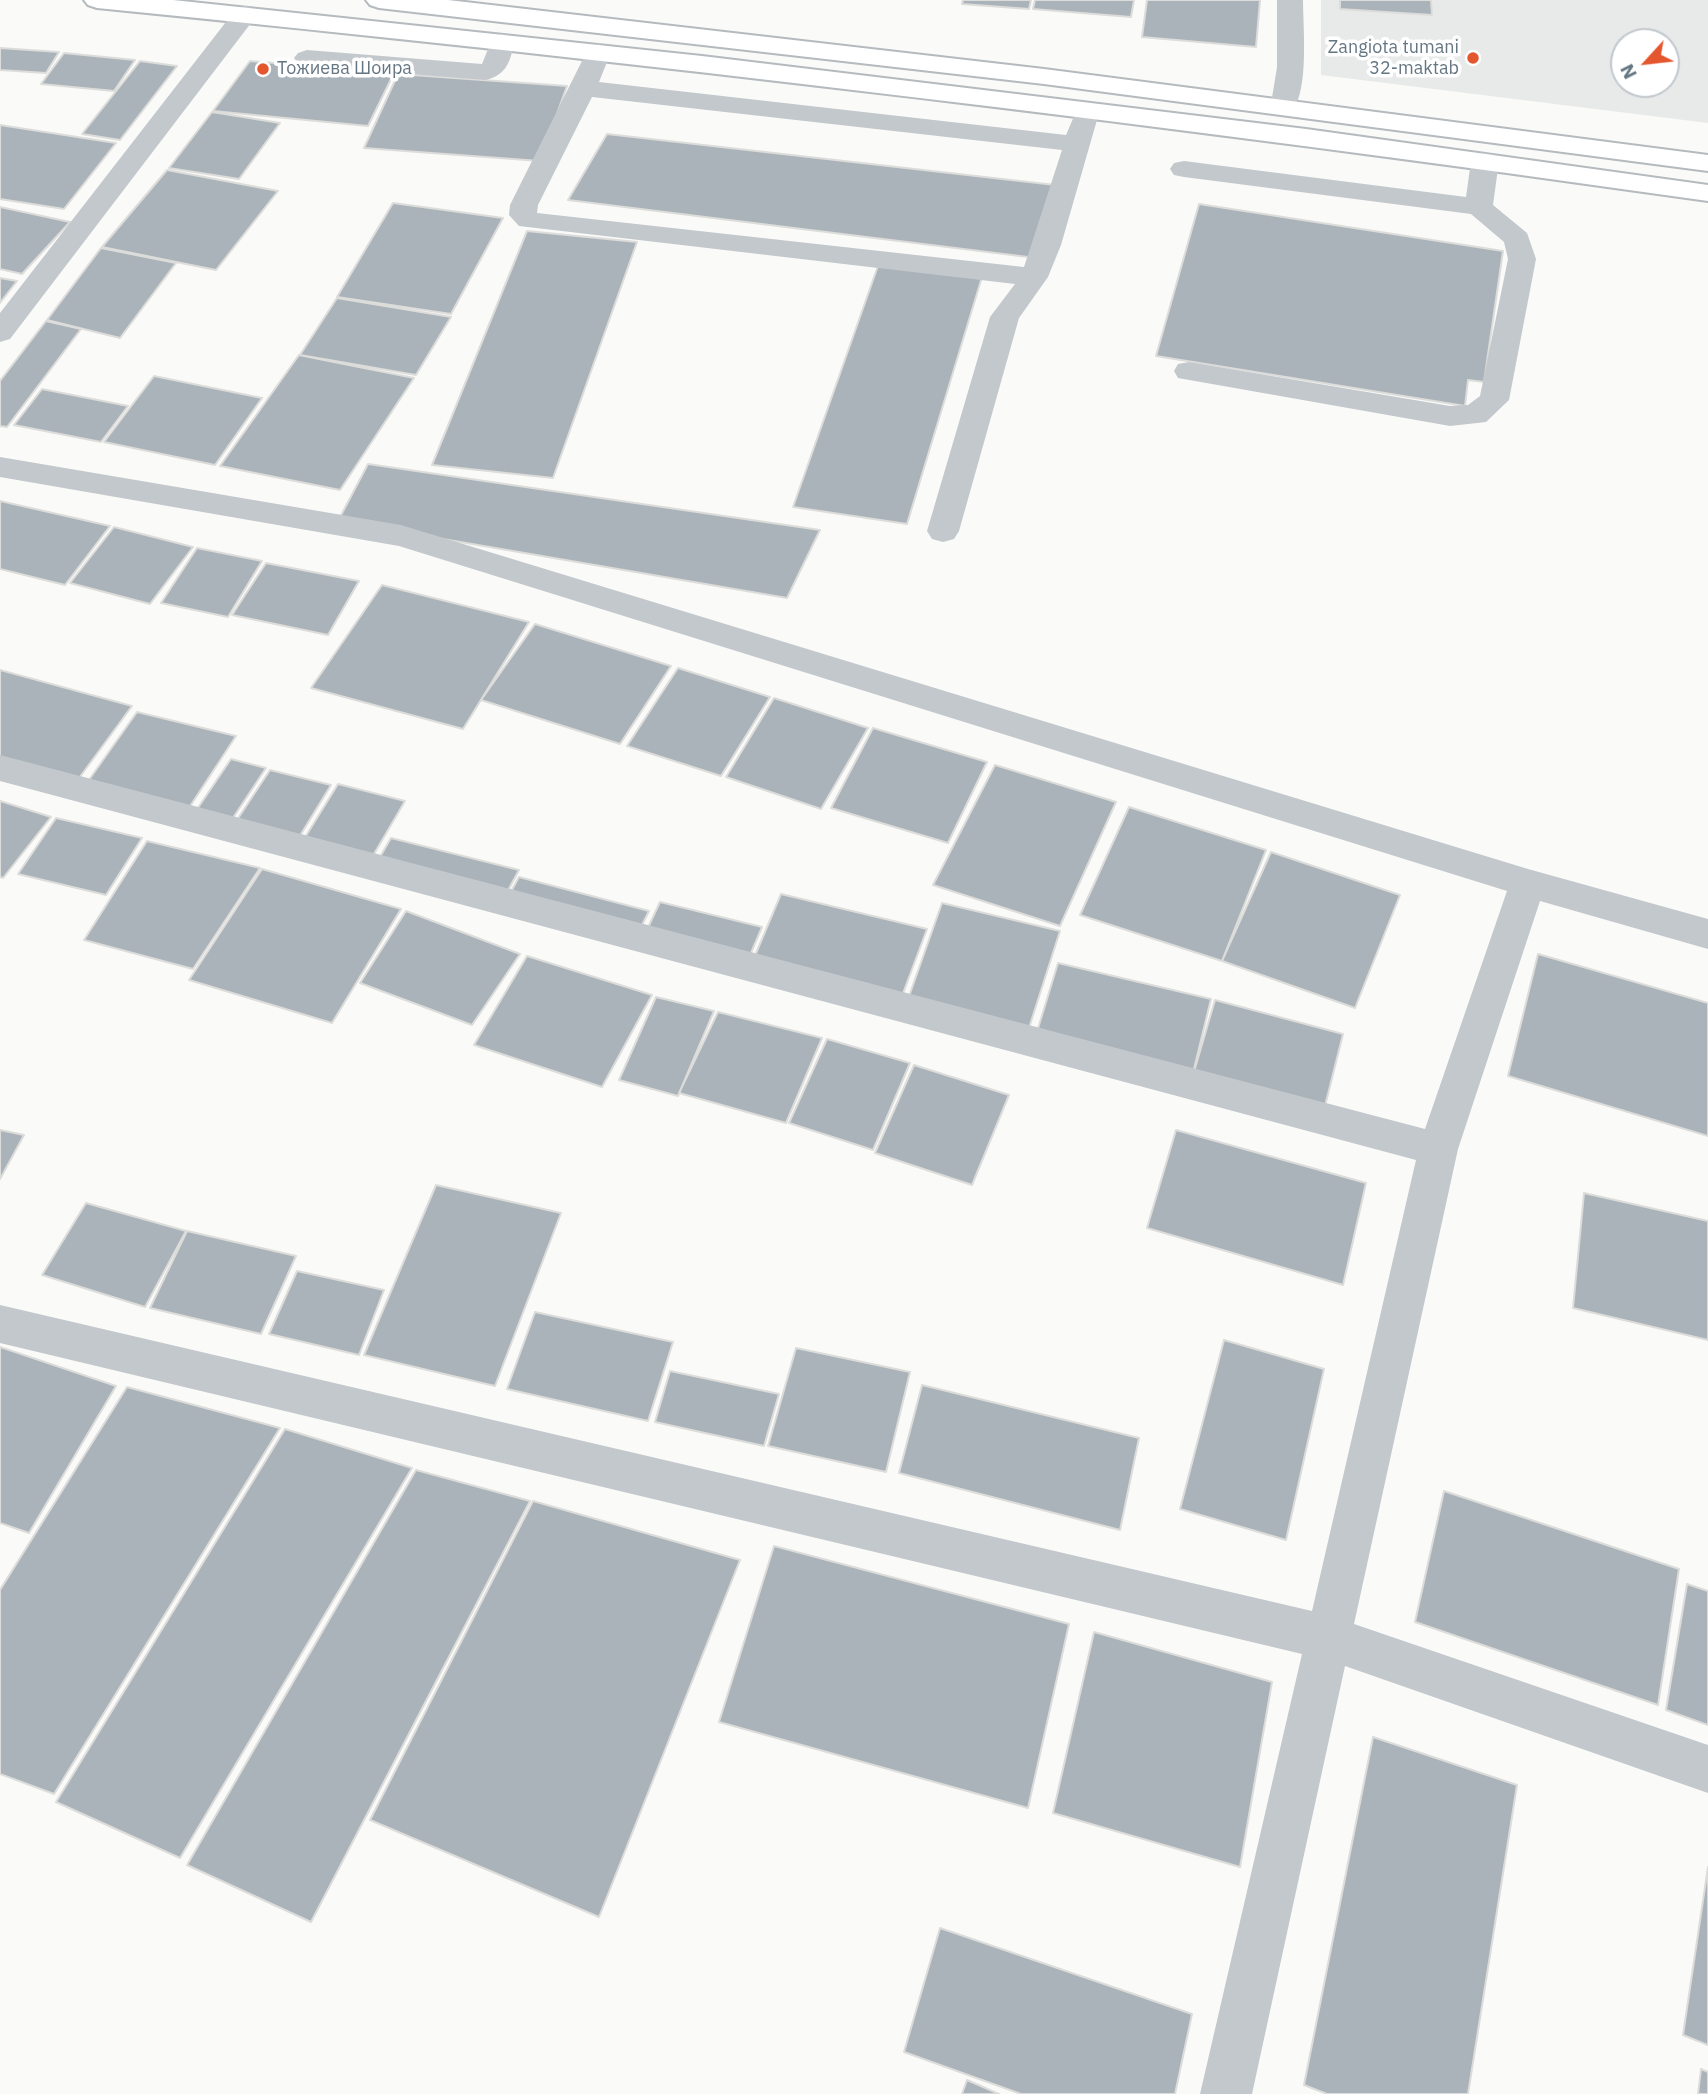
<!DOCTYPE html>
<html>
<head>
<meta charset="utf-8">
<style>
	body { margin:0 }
	#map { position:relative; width:1708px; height:2094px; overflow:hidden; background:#fafaf8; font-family:"IBM Plex Sans",sans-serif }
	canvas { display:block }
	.north { position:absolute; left:1610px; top:28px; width:70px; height:70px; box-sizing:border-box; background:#fff; border:2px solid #c1c8cd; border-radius:50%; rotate:243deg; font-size:19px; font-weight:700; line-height:28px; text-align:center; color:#657683 }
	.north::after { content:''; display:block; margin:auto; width:24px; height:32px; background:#e4572e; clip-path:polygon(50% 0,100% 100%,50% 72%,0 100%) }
</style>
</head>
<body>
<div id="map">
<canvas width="1708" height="2094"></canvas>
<div class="north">N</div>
</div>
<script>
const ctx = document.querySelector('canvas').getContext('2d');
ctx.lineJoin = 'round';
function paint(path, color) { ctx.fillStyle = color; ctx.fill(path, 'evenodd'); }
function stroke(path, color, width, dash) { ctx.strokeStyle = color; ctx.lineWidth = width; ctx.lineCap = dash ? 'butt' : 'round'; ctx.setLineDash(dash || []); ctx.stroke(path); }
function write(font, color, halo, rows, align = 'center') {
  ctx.font = font + ' "IBM Plex Sans",sans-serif'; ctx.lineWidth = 7; ctx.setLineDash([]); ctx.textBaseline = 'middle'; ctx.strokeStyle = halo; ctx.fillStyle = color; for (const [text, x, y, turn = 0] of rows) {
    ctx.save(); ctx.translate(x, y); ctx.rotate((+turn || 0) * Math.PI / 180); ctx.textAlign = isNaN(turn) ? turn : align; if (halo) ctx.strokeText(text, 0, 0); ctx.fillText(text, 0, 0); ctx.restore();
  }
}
paint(new Path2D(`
	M1321,0H1708V123L1321,75ZM1624,42H1666V84H1624Z`), '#e8e9e9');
const building = new Path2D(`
	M963,0H1031L1029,9L962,4Z
	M1035,0H1134L1131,17L1033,9Z
	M1147,0H1260L1256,47L1142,37Z
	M1340,0H1431L1432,15L1340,9Z
	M0,48L59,52L46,73L0,70Z
	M64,53L135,60L114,91L41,84Z
	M140,61L177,66L120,140L82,134Z
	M250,61L394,73L368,126L213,111Z
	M398,74L567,86L540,161L364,148Z
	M212,112L280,123L239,179L169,168Z
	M0,125L116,143L64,209L0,199Z
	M607,134L1055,185L1036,258L568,200Z
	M167,170L278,191L216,270L102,247Z
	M393,203L503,218L451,314L337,297Z
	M1199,204L1503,251L1484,382L1468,380L1465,406L1156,356Z
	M0,207L70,222L22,274L0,269Z
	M527,231L637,242L553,478L432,465Z
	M101,248L176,263L120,338L47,320Z
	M879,263L982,277L907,524L793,507Z
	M0,278L17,281L0,303Z
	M337,298L451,317L416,375L300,355Z
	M46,321L81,329L7,427L0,426V381Z
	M299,355L414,378L340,490L220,466Z
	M154,376L262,398L215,465L104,442Z
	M42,389L128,406L101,442L14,425Z
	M368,464L820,530L787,598L338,521Z
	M0,501L110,526L65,585L0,569Z
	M114,527L193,547L150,604L70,583Z
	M197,548L262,561L228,617L161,603Z
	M266,563L359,581L328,635L232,615Z
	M382,585L529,622L463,729L311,688Z
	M535,624L671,666L620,744L481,700Z
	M678,668L770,697L721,776L627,746Z
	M0,670L132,706L71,789L0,769Z
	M774,698L868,728L821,809L726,777Z
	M137,712L236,736L181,820L79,794Z
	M873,728L987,762L948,843L831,808Z
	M231,759L266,768L223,833L187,824Z
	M995,765L1116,802L1060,926L933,885Z
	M270,770L331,785L290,852L227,835Z
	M338,784L405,801L364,871L296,852Z
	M0,801L51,817L3,878L0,877Z
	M1129,807L1266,850L1222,961L1080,915Z
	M56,818L142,838L106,895L18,874Z
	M391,838L519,870L499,907L370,874Z
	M147,841L260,868L193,969L84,940Z
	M1271,852L1400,895L1355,1008L1222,961Z
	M262,869L401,909L332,1023L189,980Z
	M519,877L649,911L633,943L502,908Z
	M781,894L927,929L902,996L754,958Z
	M660,902L762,927L748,960L645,934Z
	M942,903L1060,931L1028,1031L907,1002Z
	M406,911L520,954L472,1025L360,983Z
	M1538,954L1708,1003V1136L1508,1076Z
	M527,956L652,995L602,1087L474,1045Z
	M1058,963L1211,999L1193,1073L1036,1035Z
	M656,997L714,1011L678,1096L619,1080Z
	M1215,1000L1343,1034L1322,1118L1191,1082Z
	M718,1012L822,1038L786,1123L679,1093Z
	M827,1039L910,1063L873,1150L789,1123Z
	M914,1065L1009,1095L972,1185L875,1153Z
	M0,1130L24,1135L0,1179Z
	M1176,1130L1366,1183L1343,1285L1147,1228Z
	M436,1185L561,1213L495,1386L364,1355Z
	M1584,1193L1708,1221V1340L1573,1308Z
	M86,1203L186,1231L145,1307L42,1275Z
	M187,1231L296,1256L261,1334L150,1308Z
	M297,1271L384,1290L359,1355L269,1334Z
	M535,1312L673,1342L648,1421L507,1389Z
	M1224,1340L1324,1369L1286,1540L1180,1509Z
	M0,1347L116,1386L29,1533L0,1523Z
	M796,1348L910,1372L886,1472L768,1446Z
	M670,1371L779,1394L764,1446L655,1422Z
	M922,1385L1139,1438L1120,1530L899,1473Z
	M127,1387L280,1428L54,1794L0,1774V1590Z
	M285,1429L412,1468L180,1858L56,1802Z
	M416,1470L530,1501L311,1922L187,1865Z
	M1444,1491L1679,1569L1658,1705L1415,1622Z
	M533,1501L740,1560L599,1917L370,1820Z
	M774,1546L1069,1624L1028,1808L719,1722Z
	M1687,1584L1708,1591V1725L1666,1710Z
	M1094,1632L1272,1682L1240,1867L1053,1813Z
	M1373,1737L1517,1785L1468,2094H1327L1304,2085Z
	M1708,1867V2045L1683,2035Z
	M940,1928L1192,2014L1175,2094H1021L904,2052Z
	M1701,2069L1708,2072V2094H1698Z
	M967,2080L999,2094H962Z`);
paint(building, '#aab3b9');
stroke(building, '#dcdcda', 2);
const major = new Path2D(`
	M84,0H173L702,56L1306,129L1708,185V201C1172,125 635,61 97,8L88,5Z
	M366,0H448L1044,69L1708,155V171L1044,84L379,8L370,5Z`);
stroke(major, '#b5babe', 4);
paint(new Path2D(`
	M1277,0H1303C1303,28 1309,87 1293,110L1284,112L1275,110L1271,104L1277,67Z
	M245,6L254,9L258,14L254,19L10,339L0,342V313L236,9Z
	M502,34L511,37L515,42C509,62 508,74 486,80L307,66L298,63L294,58L298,53L307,50L482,64L493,37Z
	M598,44L607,47L611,52L599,82L1066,135L1075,114L1084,112L1093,114L1097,120L1061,245L1048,277L1019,318L959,531L954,539L943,542L932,539L927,531L990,317L1015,284L519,226L509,215L510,205L589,47ZM592,97L1062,150L1024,267L537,213L538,205Z
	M1485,153L1495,155L1499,161L1493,205L1527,233L1536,259L1509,400L1486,422L1450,426L1178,378L1174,371L1178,364L1189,362L1450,406L1468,405L1480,396L1508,259L1504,242L1471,214L1184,177L1174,175L1170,169L1174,163L1184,161L1466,197L1471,161L1475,155Z
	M0,457L401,525L1528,869L1708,919V949L1540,901L1458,1149L1354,1624L1708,1745V1793L1345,1666L1252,2094H1200L1302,1654L0,1343V1305L1312,1611L1416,1160L0,781V755L1425,1129L1507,891L399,546L0,477Z`), '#c3c8cc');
paint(major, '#fff');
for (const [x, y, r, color] of [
	[1473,58,7,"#e4572e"],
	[263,69,7,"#e4572e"]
]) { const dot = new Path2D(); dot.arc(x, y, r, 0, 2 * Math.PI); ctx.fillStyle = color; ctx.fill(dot); stroke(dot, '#fff', 2.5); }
write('18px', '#657683', '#fff', [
	["Zangiota tumani",1459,48],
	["32-maktab",1459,69],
	["Тожиева Шоира",277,69,"left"]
], 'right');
</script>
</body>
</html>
